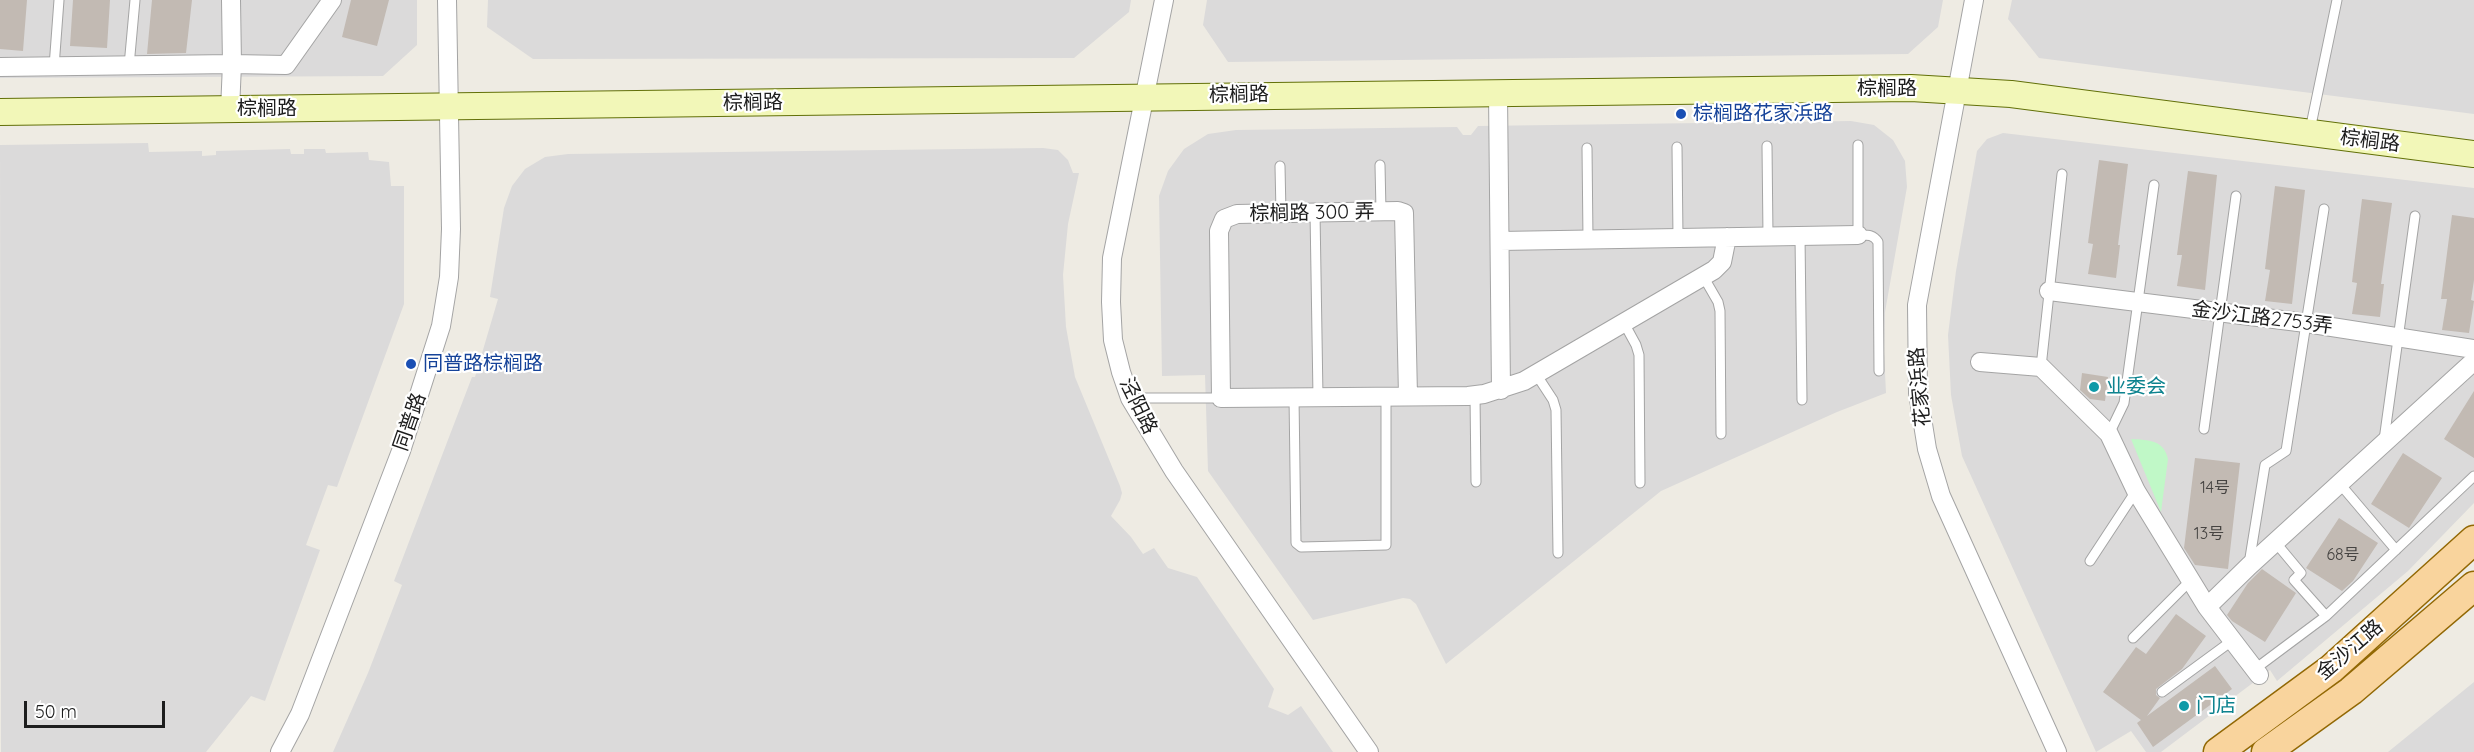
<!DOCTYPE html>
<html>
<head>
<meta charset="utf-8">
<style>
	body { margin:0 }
	#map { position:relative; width:2474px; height:752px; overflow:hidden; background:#eeebe3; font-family:Quicksand,sans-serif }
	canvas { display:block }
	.scale { position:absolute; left:24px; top:701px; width:141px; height:27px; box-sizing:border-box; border:3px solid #1d1d1d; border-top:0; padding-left:8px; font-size:18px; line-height:21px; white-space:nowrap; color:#1d1d1d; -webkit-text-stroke:4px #fff; paint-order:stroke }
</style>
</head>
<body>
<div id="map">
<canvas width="2474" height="752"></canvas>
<div class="scale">50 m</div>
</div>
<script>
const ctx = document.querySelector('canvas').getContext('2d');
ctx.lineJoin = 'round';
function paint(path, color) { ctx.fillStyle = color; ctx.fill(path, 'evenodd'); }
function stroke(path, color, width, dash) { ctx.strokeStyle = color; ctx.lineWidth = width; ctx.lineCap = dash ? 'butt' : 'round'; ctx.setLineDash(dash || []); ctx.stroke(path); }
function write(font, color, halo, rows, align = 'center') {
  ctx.font = font + ' Quicksand,"Noto Sans SC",sans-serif'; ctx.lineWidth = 4.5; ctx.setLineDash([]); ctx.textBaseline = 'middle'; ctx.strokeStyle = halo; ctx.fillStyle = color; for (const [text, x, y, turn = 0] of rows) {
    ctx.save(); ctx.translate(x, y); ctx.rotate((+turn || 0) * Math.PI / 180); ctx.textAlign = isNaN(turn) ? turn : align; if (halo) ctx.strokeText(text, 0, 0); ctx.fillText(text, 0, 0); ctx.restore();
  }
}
paint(new Path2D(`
	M0,0H417V45L383,76L0,78Z
	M488,0H1131L1129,12L1074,58L533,59L487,27Z
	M1207,0H1943L1938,27L1908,54L1228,62L1203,25Z
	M2012,0H2474V114L2039,58L2008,19Z
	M1851,121L1874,125L1893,140L1905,161L1907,187L1885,312L1884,352L1886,393L1837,412L1661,491L1446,664L1416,604L1410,599L1403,598L1313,620L1208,471L1205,375L1162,376L1159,196L1168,171L1184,149L1208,134L1236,130L1457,127L1463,135H1471L1478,126Z
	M2003,133L2474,188V503L2408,571L2277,681L2270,670L2161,752H2146L2131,731L2096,752L1962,456L1951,395L1948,335L1956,271L1977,151L1987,139Z
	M148,143L149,152L202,151V156L216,155V151L290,149L291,154H304V149H325L326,153L368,152L369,160L389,162L391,186H404V304L337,487L328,485L306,545L320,550L265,701L251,696L206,752H1L0,145Z
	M1043,148L1058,150L1068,160L1073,173H1079L1068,224L1063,275L1066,327L1075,377L1120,486L1122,493L1120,500L1111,516L1131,537L1143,554L1154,548L1168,568L1197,577L1274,689L1268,707L1288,715L1301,706L1333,752H333L368,673L402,585L394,581L472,377H475L498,299L490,297L504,208L512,186L525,169L545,157L568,154Z
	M2474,682V752H2388Z`), '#dbdada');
paint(new Path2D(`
	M2131,439C2149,440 2164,440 2168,459L2161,512Z`), '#c0f8c7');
paint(new Path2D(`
	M0,0H27L23,51L0,49Z
	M73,0H110L107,48L70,46Z
	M152,0H192L186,53L147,54Z
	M351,0H389L377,46L342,37Z
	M2099,160L2128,164L2118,245H2120L2116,278L2088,274L2093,244L2088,243Z
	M2188,171L2217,175L2205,290L2177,286L2182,255H2177Z
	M2275,186L2305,190L2292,304L2265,301L2270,270L2265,269Z
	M2362,199L2392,203L2381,284H2384L2380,317L2352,314L2357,283L2352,282Z
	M2452,215L2474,218V280L2471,300L2474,301L2469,333L2442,330L2447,299H2441Z
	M2082,373L2108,377L2105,401L2090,399L2080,390Z
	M2474,391V458L2444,439Z
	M2403,453L2442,478L2409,528L2371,504Z
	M2195,458L2240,463L2228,569L2195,565L2184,548Z
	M2339,518L2378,543L2353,581L2342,591L2306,568Z
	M2262,569L2296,593L2265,642L2232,621L2227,615L2248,583Z
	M2176,614L2206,636L2182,669L2156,689V695L2160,698L2147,716L2215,666L2232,689L2153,747L2137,723L2141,720L2103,692L2136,647L2146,654Z`), '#c2bab3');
const lane = new Path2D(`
	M129,66L135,0
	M54,67L59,0
	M2310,130L2337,0
	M1858,145V235C1867,235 1873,234 1878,242L1879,371
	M1767,146L1768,236
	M1677,147L1678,238
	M1587,148L1588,239
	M1380,165L1381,211
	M1280,166L1281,213
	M1315,212L1318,397
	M1800,236L1802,400
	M1703,276L1718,302L1720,311L1721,434
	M1624,323L1636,345L1639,355L1640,483
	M2041,367L2062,174
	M1536,374L1553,400L1556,410L1558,553
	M1475,395L1476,482
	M1294,397L1296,543L1301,547L1386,545V396
	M1130,398H1221
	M2204,429L2236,196
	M2109,434L2124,403L2154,185
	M2384,440L2415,216
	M2340,484L2396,550
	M2276,543L2301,573L2294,580L2326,616
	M2090,561L2136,491
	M2249,564L2265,465L2286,451L2324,209
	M2133,638L2190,581
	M2255,669L2326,616L2474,476
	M2162,692L2233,640`);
const street = new Path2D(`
	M1164,0L1112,258L1111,302L1113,340L1121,372L1130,398L1174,471L1369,752
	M1974,0L1917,305L1918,393L1927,449L1941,496L2057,752
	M0,67L232,64L231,0
	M1498,93L1501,390
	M230,110L232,64L286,65L332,0
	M1500,241L1858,235
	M2049,291L2306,323L2474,349
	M1980,362L2041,367L2109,434L2136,491L2207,607
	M1408,396L1404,213L1398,211L1237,214L1224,219L1219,231L1221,398L1468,396L1484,394L1524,381L1714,270L1722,262L1727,237
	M2259,675L2207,607L2249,566L2474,361
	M280,752L300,714L401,451L441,326L449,277L451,229L447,0`);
const secondary = new Path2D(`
	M0,112L1911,88L2011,94L2474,154`);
const primary = new Path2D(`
	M2218,752L2331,669L2474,540
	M2266,752L2351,691L2474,586`);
stroke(lane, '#a4a4a4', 11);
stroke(street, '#a4a4a4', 20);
stroke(secondary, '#627008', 28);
stroke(primary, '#926804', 31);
stroke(lane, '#fff', 9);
stroke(street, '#fff', 18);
stroke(secondary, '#f2f7b8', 26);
stroke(primary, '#f9d49d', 28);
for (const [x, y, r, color] of [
	[1681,114,6,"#1a4fb4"],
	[411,364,6,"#1a4fb4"],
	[2094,387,6,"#0f9aa8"],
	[2184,706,6,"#0f9aa8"]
]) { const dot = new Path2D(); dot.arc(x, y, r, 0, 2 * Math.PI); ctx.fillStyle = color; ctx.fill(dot); stroke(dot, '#fff', 2); }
write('16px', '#464442', null, [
	["14号",2215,488],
	["13号",2209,534],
	["68号",2343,555]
]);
write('20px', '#1d1d1d', '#fff', [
	["棕榈路",1887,89],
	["棕榈路",1239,95,-1],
	["棕榈路",753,103,-1],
	["棕榈路",267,109],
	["棕榈路",2370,141,7],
	["棕榈路 300 弄",1312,213,-1],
	["金沙江路2753弄",2262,318,7],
	["花家浜路",1920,387,-95],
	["泾阳路",1138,406,64],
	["同普路",410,422,-71],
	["金沙江路",2350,650,-41]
]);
write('20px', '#164399', '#fff', [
	["棕榈路花家浜路",1693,114],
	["同普路棕榈路",423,364]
], 'left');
write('20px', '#0d838f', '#fff', [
	["业委会",2106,387],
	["门店",2196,706]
], 'left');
</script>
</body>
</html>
